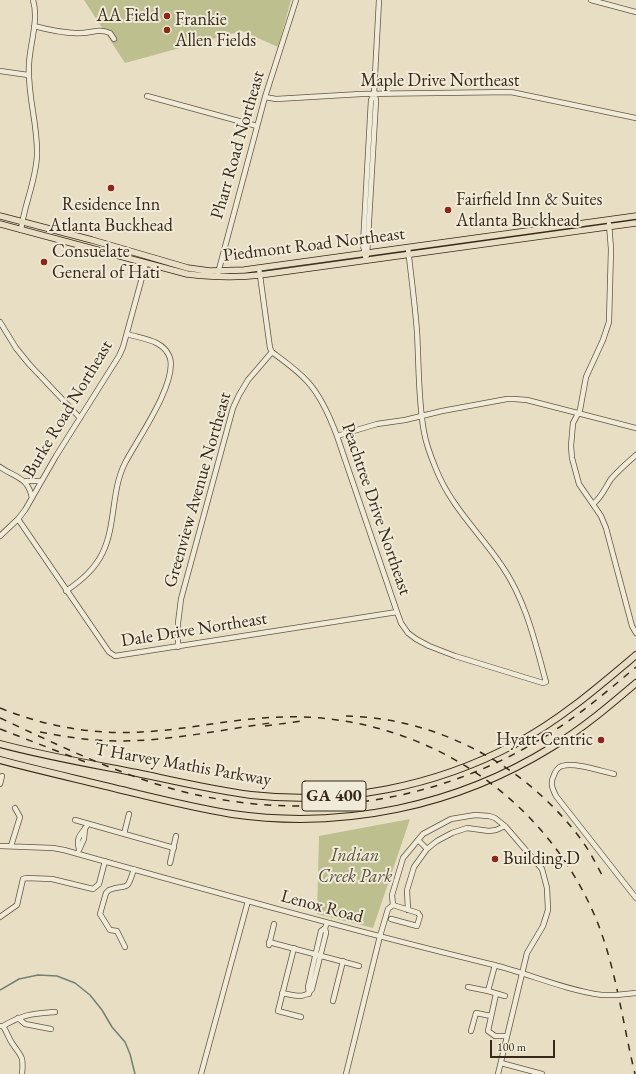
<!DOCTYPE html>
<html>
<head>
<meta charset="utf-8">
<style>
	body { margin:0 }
	#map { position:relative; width:636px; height:1074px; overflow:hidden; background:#e8dec3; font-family:"EB Garamond",serif }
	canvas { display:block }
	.scale { position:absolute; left:490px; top:1040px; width:65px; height:18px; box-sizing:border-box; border:2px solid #382819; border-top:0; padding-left:5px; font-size:12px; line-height:14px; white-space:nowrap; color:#382819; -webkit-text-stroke:3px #f0ead8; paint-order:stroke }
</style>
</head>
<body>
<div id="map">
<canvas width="636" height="1074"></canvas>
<div class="scale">100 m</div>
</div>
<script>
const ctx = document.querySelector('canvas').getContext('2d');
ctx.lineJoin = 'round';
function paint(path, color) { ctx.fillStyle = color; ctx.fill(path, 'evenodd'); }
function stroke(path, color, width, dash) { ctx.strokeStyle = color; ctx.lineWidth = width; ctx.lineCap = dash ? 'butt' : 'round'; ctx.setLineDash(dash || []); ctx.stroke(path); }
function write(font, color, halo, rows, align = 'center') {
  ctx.font = font + ' "EB Garamond",serif'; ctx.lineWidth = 4; ctx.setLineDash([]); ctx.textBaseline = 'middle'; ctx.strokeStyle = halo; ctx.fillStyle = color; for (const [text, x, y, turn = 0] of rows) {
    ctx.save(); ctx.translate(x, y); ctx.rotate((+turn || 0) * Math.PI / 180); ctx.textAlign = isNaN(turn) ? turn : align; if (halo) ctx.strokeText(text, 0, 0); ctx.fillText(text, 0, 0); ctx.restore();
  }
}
paint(new Path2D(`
	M84,0H291L278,47L242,31L125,63Z
	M410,819L373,928L317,914L319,836Z`), '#bdbf8f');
stroke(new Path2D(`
	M0,990L19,979L38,975L57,976L75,983L90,995L102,1010L112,1027L125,1042L130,1054L135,1074`), '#718175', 1.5);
const minor = new Path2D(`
	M591,0L636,12
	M34,26C49,30 66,34 82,33C93,33 98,28 110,33L114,39
	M0,71L28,75
	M147,96L257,126
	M265,97L276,99L361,94L511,92L636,118
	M609,224L611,249L609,322L603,340L586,377L580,410L573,423L571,446L572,458L579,484L601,516L606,528L632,626L636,633
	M21,230C24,205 36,181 37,155C38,124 27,95 29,64C30,43 39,20 33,0
	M367,255L376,100L374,94
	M366,260L363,245L371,100L374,94L379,0
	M259,268L270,348L272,352C284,361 297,370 307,381C321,396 330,417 337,436L397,612L401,623L408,633L416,639L429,646L455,656L543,683L546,682C535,642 526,601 502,566C480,533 451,507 436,469C431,457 426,444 424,432C418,399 419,365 417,332C415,304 411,276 408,248
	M218,273L265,97L296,0
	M0,322L16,348L29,364L80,418
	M337,436L377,424L405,420L442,411L507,399H514L527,400L636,428
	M0,467C16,478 28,477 32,498
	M25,481H41
	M593,504C602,497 605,488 611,479C619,470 627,463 636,455
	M18,519L109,652L115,656L397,612
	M0,536L18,519L25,510L56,456L119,356L123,347L146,263
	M66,591C82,580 95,569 103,552C116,524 111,491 125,463C137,440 177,384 170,358C164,340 143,339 127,334
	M178,647V623L181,599L233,408L239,395L248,380L272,352
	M614,774C601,771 575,762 562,766C558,767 555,772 554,775C550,783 552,788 556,796L636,898
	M0,784L2,776
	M75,820L174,848
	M124,834L129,814
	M418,840L427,849
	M0,846L53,848L64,850C207,890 350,930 494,965C530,974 565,990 602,995
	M11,846L20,817L15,808
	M79,849C75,836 83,833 88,824
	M79,850L84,839L85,828
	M170,863L176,836
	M408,910L407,890L414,867L427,849L437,841L452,833L467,828L489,831L496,830L505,826
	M0,917L17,905L23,879L26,878L52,879L93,889L99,884L105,861
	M391,919L417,926L420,916L418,913L393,905
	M269,942L359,966
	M269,945L274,924
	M125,947L117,931L110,930L100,914L106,893L109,890C128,883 126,894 134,869
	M294,948L278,1011L301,1017
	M468,987L488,991L495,965
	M488,991L505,996
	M282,993C294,995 305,1000 312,989L326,933L325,928L327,923
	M309,994L308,987L321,931L325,928
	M496,994L488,1031L495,1036H507
	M333,1001L343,961
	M18,1018L25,1024L51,1029
	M0,1026H3C7,1032 8,1037 12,1043C21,1057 24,1055 22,1074
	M3,1026C24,1014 31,1014 55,1012
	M471,1031L476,1013L491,1016
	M501,1063L542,1074
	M201,1074L248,901
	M346,1074L380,936L388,909L393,905L392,895L403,858L423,834L451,819L475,815L489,816L495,818L505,826L542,869L547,888L548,910L543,926L527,953L498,1074`);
const major = new Path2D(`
	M0,216L92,240L188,268L210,271L244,270L636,216
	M0,224L187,274C212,277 235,278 260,275L636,223`);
const highway = new Path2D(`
	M0,744C45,756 91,764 137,773C175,781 213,790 251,795C341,805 435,787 515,744C560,720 597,688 636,655
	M0,760C41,771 82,780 122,790C159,799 195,808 232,814C344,830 457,806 552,747C582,729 609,706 636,683`);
stroke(minor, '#645644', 6);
stroke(major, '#382819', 7);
stroke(highway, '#382819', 8);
stroke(minor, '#f0ead8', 4.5);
stroke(major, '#e8dec3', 5.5);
stroke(highway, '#e8dec3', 6);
stroke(new Path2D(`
	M0,708C44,726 93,735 141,732C182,730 222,721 263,718C404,706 537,784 594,914C616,965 622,1021 635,1074
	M346,716C438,718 525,765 580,838C589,850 595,862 602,875
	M0,718C56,744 113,772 173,789C293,822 425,807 534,743C571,722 603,695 636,667
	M265,726L302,721
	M0,729L88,763
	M40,732C66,737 92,741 119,741C169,741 221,730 270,723`), '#382819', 1.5, [7, 7]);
const minorBridge = new Path2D(`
	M602,995H616L636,993`);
stroke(minorBridge, '#645644', 6, []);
stroke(minorBridge, '#f0ead8', 4.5);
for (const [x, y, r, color] of [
	[167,16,4,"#8f2418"],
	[167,30,4,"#8f2418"],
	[111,188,4,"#8f2418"],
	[448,210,4,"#8f2418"],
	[44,262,4,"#8f2418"],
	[601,740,4,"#8f2418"],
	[495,859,4,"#8f2418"]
]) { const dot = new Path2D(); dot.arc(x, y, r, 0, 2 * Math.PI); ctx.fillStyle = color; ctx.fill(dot); stroke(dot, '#f0ead8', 1.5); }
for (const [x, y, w] of [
	[334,796,64]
]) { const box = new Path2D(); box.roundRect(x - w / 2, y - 15, w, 30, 3); ctx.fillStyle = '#f0ead8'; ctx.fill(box); stroke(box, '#382819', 1); }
write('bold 17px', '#382819', null, [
	["GA 400",334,796]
]);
write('18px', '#382819', '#f0ead8', [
	["AA Field",159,16,"right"],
	["Frankie",175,20],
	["Allen Fields",175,41],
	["Fairfield Inn & Suites",456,200],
	["Atlanta Buckhead",456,221],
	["Residence Inn",111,205,"center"],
	["Atlanta Buckhead",111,226,"center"],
	["Consuelate",52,252],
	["General of Hati",52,273],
	["Hyatt Centric",593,740,"right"],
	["Building D",503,859]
], 'left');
write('18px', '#382819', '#f0ead8', [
	["Maple Drive Northeast",440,81],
	["Pharr Road Northeast",238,145,-74],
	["Piedmont Road Northeast",314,245,-7],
	["Burke Road Northeast",68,409,-59],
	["Greenview Avenue Northeast",198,490,-74],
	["Peachtree Drive Northeast",376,509,71],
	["Dale Drive Northeast",194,630,-9],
	["T Harvey Mathis Parkway",183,765,10],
	["Lenox Road",322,907,15]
]);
write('italic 18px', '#594e36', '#f0ead8', [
	["Indian",355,856],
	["Creek Park",355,877]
]);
</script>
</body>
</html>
